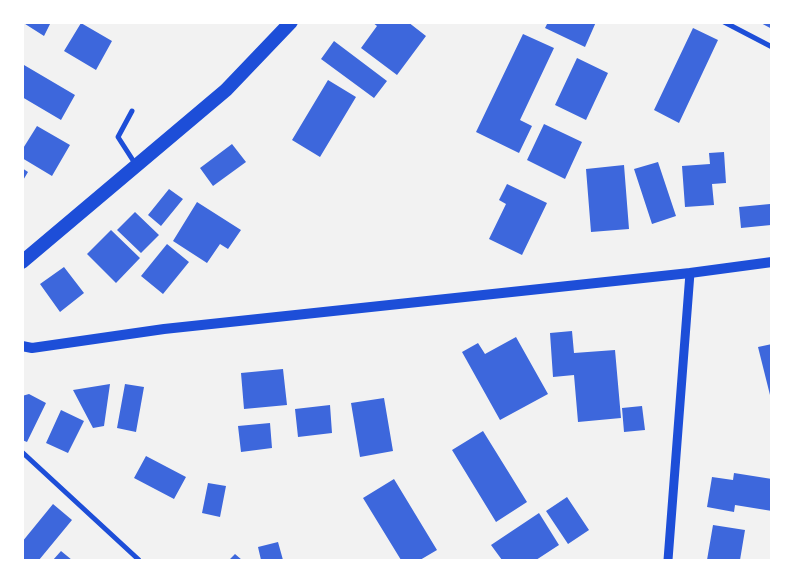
<!DOCTYPE html>
<html>
<head>
<meta charset="utf-8">
<style>
	body { margin:0 }
	#map { position:relative; width:794px; height:583px; overflow:hidden; background:#f2f2f2; font-family:Commissioner,sans-serif }
	canvas { display:block }
	.frame { position:absolute; inset:0; border:24px solid #fff; pointer-events:none }
</style>
</head>
<body>
<div id="map">
<canvas width="794" height="583"></canvas>
<div class="frame"></div>
</div>
<script>
const ctx = document.querySelector('canvas').getContext('2d');
ctx.lineJoin = 'round';
function paint(path, color) { ctx.fillStyle = color; ctx.fill(path, 'evenodd'); }
function stroke(path, color, width, dash) { ctx.strokeStyle = color; ctx.lineWidth = width; ctx.lineCap = dash ? 'butt' : 'round'; ctx.setLineDash(dash || []); ctx.stroke(path); }
paint(new Path2D(`
	M22,22H51L44,36Z
	M372,22H408L426,36L397,75L361,48L377,26Z
	M548,22H596L585,47L545,28Z
	M759,22H772V29Z
	M81,23L112,41L96,70L64,51Z
	M693,28L718,40L679,123L654,110Z
	M523,34L554,48L520,120L532,126L519,153L476,132Z
	M334,41L387,81L374,98L321,59Z
	M577,58L608,73L586,120L555,105Z
	M24,65L75,95L61,120L22,97V68Z
	M328,80L356,97L320,157L292,140Z
	M544,124L582,142L565,179L527,160Z
	M37,126L70,145L52,176L22,158V150Z
	M232,144L246,162L213,186L200,168Z
	M724,152L726,183L712,184L714,205L685,207L682,166L710,164L709,153Z
	M658,162L676,216L652,224L634,169Z
	M624,165L629,229L591,232L586,169Z
	M22,168L28,172L22,182Z
	M507,184L547,203L522,255L489,239L506,204L499,200Z
	M169,189L183,199L161,226L148,215Z
	M197,202L241,230L228,249L220,244L207,263L173,241Z
	M770,204L771,225L741,228L739,207Z
	M135,212L159,235L141,253L117,230Z
	M111,230L140,258L116,283L87,254Z
	M167,244L189,262L163,294L141,276Z
	M64,267L84,293L60,312L40,284Z
	M572,331L574,353L615,350L621,418L578,422L574,375L553,377L550,333Z
	M516,337L548,394L500,420L462,352L478,343L485,354Z
	M772,344V399H771L758,347Z
	M283,369L287,405L244,409L241,373Z
	M110,384L104,426L93,428L73,390Z
	M125,384L144,387L136,432L117,428Z
	M29,394L46,403L27,442L22,440V396Z
	M384,398L393,451L360,457L351,403Z
	M330,405L332,433L298,437L295,409Z
	M642,406L645,430L624,432L622,408Z
	M61,410L84,421L68,453L46,443Z
	M270,423L272,448L241,452L238,426Z
	M483,431L527,502L496,522L452,450Z
	M146,456L186,477L174,499L134,478Z
	M734,473L772,479V511L735,505L734,512L707,507L712,477L733,480Z
	M394,479L437,550L420,560H401L363,498Z
	M208,483L226,486L220,517L202,513Z
	M567,497L589,530L568,544L546,511Z
	M53,504L72,520L39,560H22V542Z
	M539,513L559,545L536,560H502L491,545Z
	M713,525L745,530L740,560H707Z
	M278,542L283,560H261L258,547Z
	M61,551L72,560H53Z
	M235,554L242,560H229Z`), '#3d67dc');
stroke(new Path2D(`
	M724,22L772,47
	M132,111L118,137L136,165
	M22,452L139,560`), '#1d4ed8', 5);
stroke(new Path2D(`
	M668,560L690,273`), '#1d4ed8', 9);
stroke(new Path2D(`
	M22,346L32,348L164,329L690,273L772,262`), '#1d4ed8', 10);
stroke(new Path2D(`
	M22,262L226,90L291,22`), '#1d4ed8', 14);
</script>
</body>
</html>
